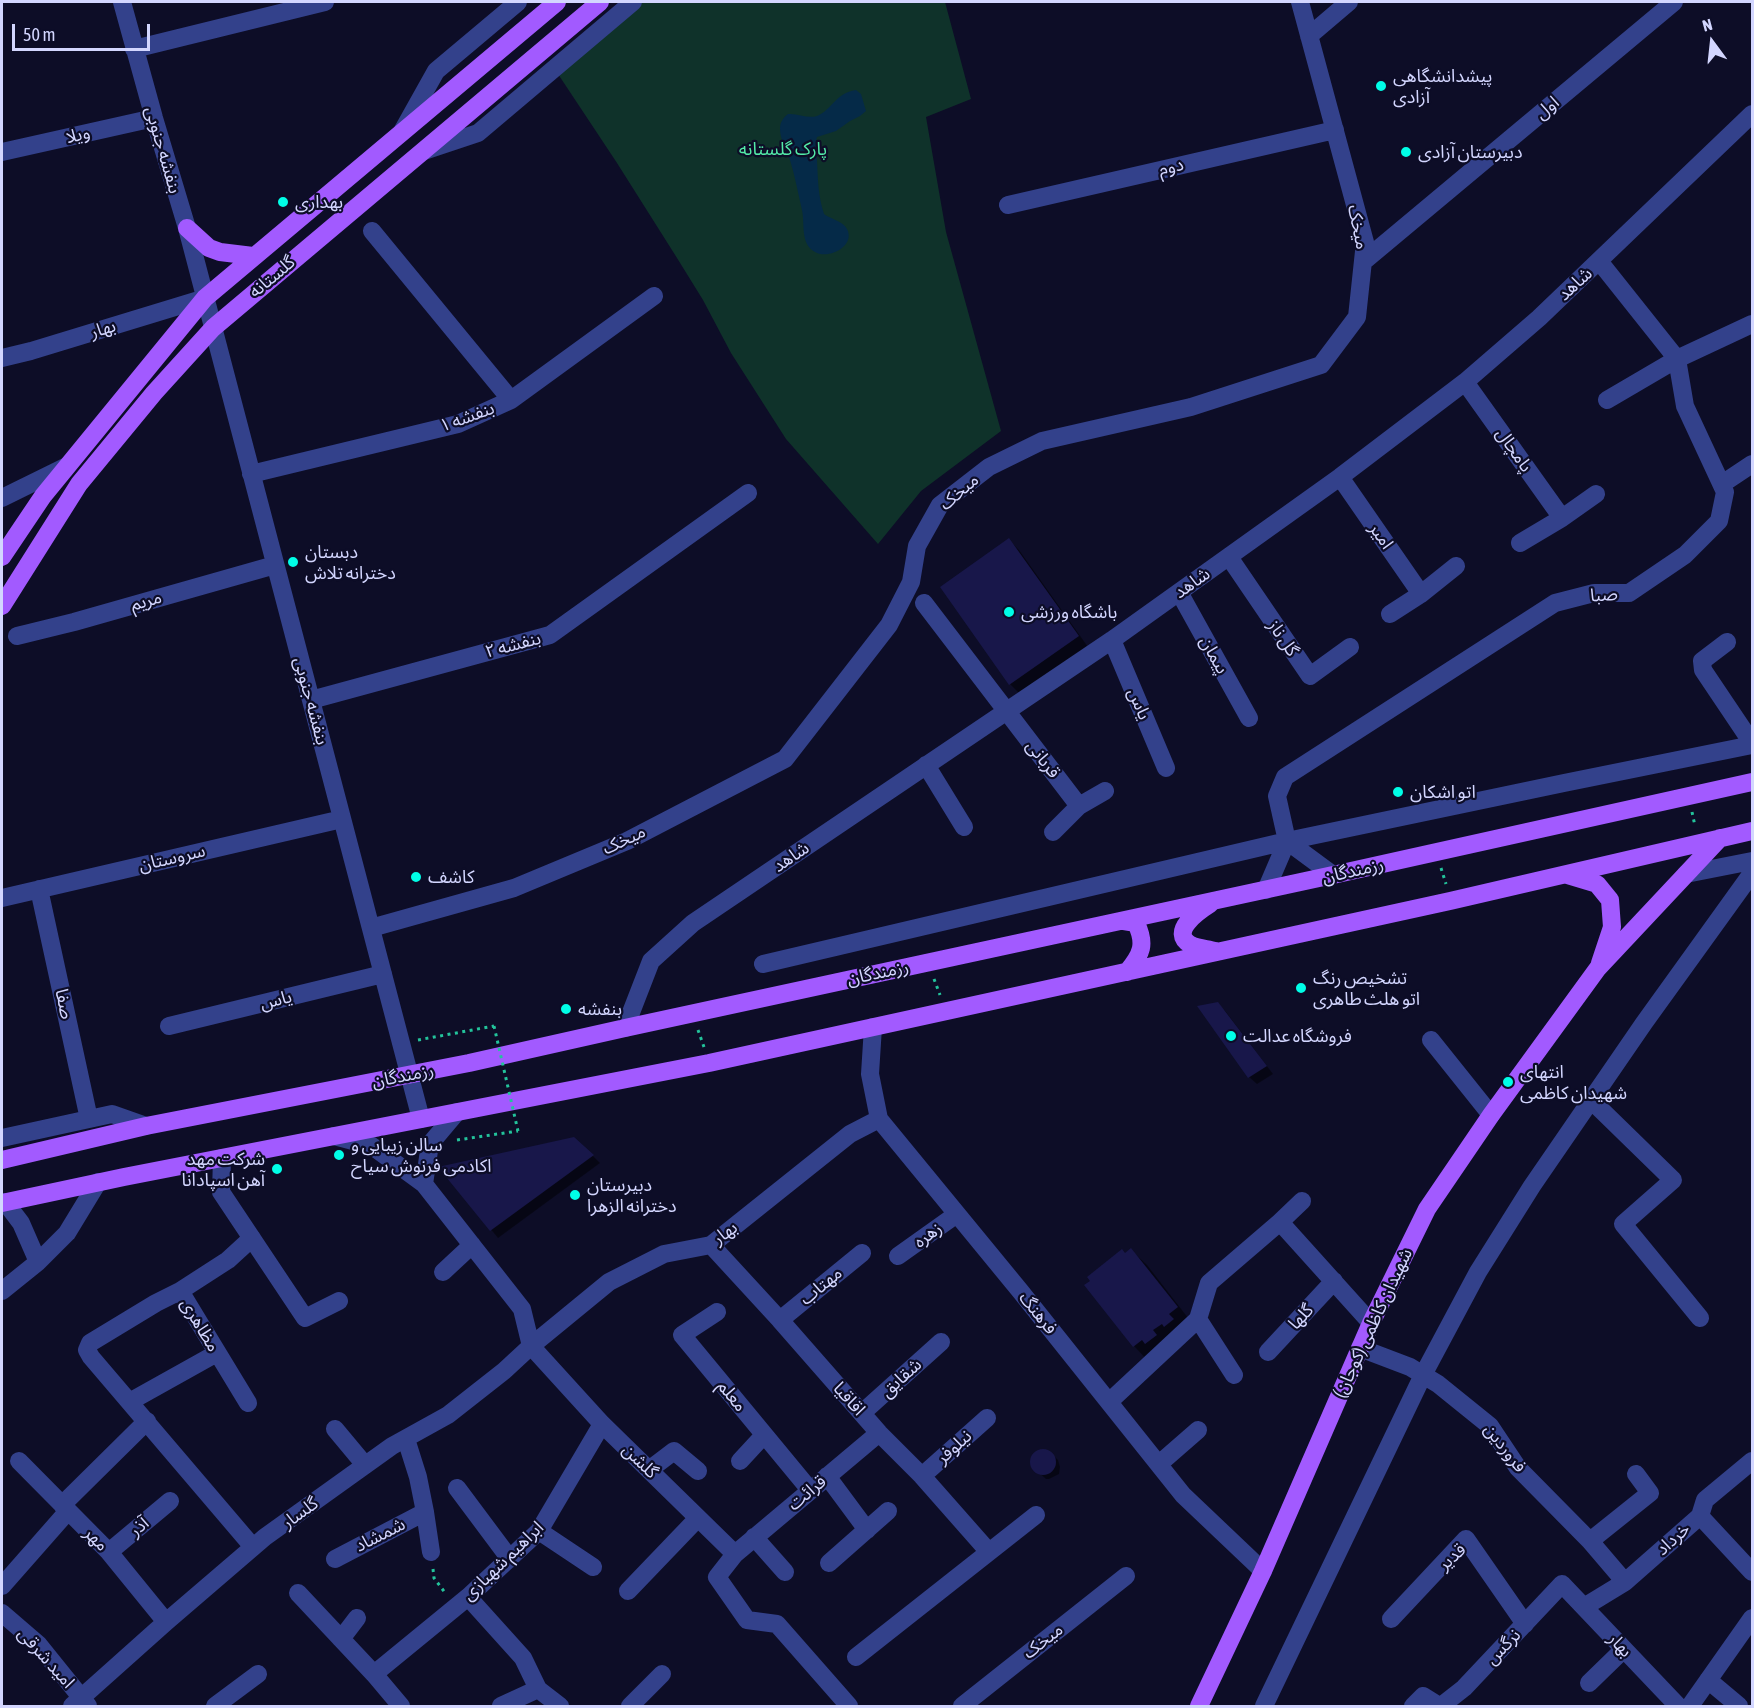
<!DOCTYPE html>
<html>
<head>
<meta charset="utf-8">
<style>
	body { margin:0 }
	#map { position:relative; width:1754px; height:1708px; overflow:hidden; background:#0d0d27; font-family:"Asap Condensed",sans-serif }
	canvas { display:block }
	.frame { position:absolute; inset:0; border:3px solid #d3d6ff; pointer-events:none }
	.north { position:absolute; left:1682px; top:12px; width:60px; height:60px; -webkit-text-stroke:4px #0d0d27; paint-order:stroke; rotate:345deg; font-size:16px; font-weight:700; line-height:24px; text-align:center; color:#d3d6ff }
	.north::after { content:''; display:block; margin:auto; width:21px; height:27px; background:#d3d6ff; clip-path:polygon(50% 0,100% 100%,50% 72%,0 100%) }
	.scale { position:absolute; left:12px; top:24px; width:138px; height:27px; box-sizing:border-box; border:3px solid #d3d6ff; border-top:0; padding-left:8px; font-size:18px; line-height:21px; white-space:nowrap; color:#d3d6ff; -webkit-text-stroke:4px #0d0d27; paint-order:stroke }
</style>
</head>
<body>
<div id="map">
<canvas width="1754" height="1708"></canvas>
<div class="frame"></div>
<div class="north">N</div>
<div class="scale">50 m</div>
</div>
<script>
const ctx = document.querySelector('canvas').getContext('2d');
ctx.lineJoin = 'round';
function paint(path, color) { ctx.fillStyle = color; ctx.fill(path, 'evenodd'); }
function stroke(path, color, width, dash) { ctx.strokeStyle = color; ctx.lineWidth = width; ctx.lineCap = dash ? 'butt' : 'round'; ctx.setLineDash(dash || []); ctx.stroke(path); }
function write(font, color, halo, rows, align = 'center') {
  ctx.font = font + ' "Asap Condensed","Noto Sans Arabic",sans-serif'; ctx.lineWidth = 4.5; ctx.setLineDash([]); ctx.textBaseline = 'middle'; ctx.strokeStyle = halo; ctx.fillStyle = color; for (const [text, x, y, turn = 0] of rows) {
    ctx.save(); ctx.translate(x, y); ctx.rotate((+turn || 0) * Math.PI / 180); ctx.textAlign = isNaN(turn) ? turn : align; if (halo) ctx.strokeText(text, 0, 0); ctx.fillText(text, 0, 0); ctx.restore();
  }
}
paint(new Path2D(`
	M643,2H945L971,99L926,117L946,232L1001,431L921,491L878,544L786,439L731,353L703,300L677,258L617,163L558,74Z`), '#0f322a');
paint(new Path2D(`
	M856,90L861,94L866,111L860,116L850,121L836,131L817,137C814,147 817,151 817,161C818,180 818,196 824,214C830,219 843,221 847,229C856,246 828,260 815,252C800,244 805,224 802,210C798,193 795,176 790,160C787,150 780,140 780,129C780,122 783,118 788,114C798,113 807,119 817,116C832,110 835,93 856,90Z`), '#052a48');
paint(new Path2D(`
	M1009,540L1019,550L1088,647L1020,694L1010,684Z
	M1218,1004L1226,1012L1273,1074L1257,1084L1249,1077Z
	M593,1156L600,1163L498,1238L441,1168Z
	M1131,1250L1147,1265L1192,1323L1149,1362L1134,1346L1086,1285Z
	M1041,1451L1052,1454L1058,1460L1060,1467L1059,1474L1049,1479H1046L1035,1469L1032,1462L1035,1454Z`), '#0007');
paint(new Path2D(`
	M1009,538L1079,636L1009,685L940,587Z
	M1218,1002L1267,1066L1248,1078L1197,1006Z
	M574,1137L594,1155L490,1231L438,1167Z
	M1131,1248L1178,1307L1169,1314L1174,1319L1164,1327L1162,1324L1153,1330L1157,1335L1145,1344L1142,1340L1133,1347L1084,1285L1090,1281L1087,1277L1122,1249L1125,1253Z
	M1030 1462a13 13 0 1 1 26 0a13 13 0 1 1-26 0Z`), '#18174a');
stroke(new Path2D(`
	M1692,812L1695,826
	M1441,868L1446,884
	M934,979L940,995
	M698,1030L704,1047
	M418,1040L494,1026
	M457,1140L518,1131
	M433,1569L434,1578L446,1594`), '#23c39b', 3, [3, 4.5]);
stroke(new Path2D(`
	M122,2L154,118L187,228L421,1119
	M1309,36L1349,2
	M134,49L325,2
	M403,130L436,71L518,2
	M424,151L478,133L633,2
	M2,152L154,118
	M1008,205L1335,130
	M372,231L511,400
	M1364,261L1674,2
	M2,358L31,351L205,298
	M1465,382L1562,518
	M1607,400L1677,359L1752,324
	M251,474L458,424L511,400L654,296
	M1340,477L1421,594
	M1722,484L1752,464
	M2,498L67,466
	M1520,543L1562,518L1596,494
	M1229,557L1310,676L1350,647
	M1179,592L1249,718
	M924,603L1079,806
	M1390,614L1421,594L1456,566
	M17,636L74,622L275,565
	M1112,640L1166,768
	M1727,642L1702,661L1703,670L1752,743
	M311,700L550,635L748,493
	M926,765L964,827
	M1053,832L1079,806L1105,791
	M1287,841L1333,875
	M1686,874L1752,861
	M39,889L89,1119
	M1266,890L1287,841L1277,796L1285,777L1555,603L1594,593H1629L1685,555L1719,521L1725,492L1685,406L1677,359L1599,261
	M2,898L342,819
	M371,928L514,888L627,841L785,759L889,625L911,582L917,546L940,505L989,467L1042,441L1191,407L1321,365L1357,317L1365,242L1300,2
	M763,964L1287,841L1564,783L1752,745
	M169,1026L383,974
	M873,1027L870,1074L879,1119L1021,1292L1183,1495L1263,1571
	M625,1028L651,961L693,923L1112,640L1340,477L1465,382L1539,318L1752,114
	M1431,1040L1491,1115
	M1591,1100L1673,1180L1623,1224L1700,1318
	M334,1136L372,1146L424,1184L522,1309L531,1346L602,1424L735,1554L717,1577L747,1620L777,1624L849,1706
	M2,1138L112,1114L146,1126
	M222,1158L221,1192L305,1318L339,1301
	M424,1184L430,1144L457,1112
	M5,1202L21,1223L38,1262
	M1280,1222L1302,1201
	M711,1245L780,1320L879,1433L922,1476L989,1552
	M898,1256L957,1214
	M443,1272L472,1245
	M2,1291L38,1262L67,1233L98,1182
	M180,1291L156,1303L90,1343L87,1350L91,1357L253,1547
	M717,1312L682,1335L810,1490
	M1198,1319L1234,1375
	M780,1320L862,1253
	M1360,1348L1410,1367L1438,1384L1490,1426L1518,1468L1590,1541L1625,1582
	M1268,1352L1334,1281
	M131,1401L217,1353
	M1109,1402L1198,1319L1209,1283L1280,1222L1371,1323
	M248,1403L180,1291L228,1260L252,1238
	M862,1413L941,1342
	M335,1429L365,1465
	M406,1439L418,1477L425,1512L431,1552
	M19,1461L109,1552L166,1622
	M740,1461L764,1435
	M1159,1464L1198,1430
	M649,1470L674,1451L698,1471
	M827,1476L867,1530
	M922,1476L987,1418
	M457,1488L510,1559
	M62,1505L147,1421
	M1700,1516L1752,1572
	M539,1531L593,1567
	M754,1537L785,1572
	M1590,1541L1650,1493L1636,1474
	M109,1552L170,1501
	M735,1554L879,1433
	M335,1559L425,1512
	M829,1563L888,1511
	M2,1586L68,1511
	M628,1591L698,1518
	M298,1593L374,1674L401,1706
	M468,1597L523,1658L538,1689L560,1706
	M1584,1607L1625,1582L1700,1516L1705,1500L1752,1461
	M2,1613L38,1644L88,1706
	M1391,1619L1466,1539L1525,1624
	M341,1639L357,1618
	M856,1657L1036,1515
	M374,1674L468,1597L539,1531L602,1424
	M1708,1680L1739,1706
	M1589,1683L1624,1649
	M72,1706L166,1622L265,1537L392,1446L448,1415L504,1371L531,1346L609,1282L664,1254L711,1245L850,1134L879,1119
	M215,1706L258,1674
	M501,1706L538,1689
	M630,1706L662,1674
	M962,1706L1126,1576
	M1264,1706L1423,1375L1478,1272L1532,1186L1644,1023L1752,873
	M1413,1706L1423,1696L1439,1706
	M1441,1706L1464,1688L1562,1584L1678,1706
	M1690,1706L1752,1618`), '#33418b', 18);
stroke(new Path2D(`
	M187,228L209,248L220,252L253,256
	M2,557L43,496L205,298L557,2
	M2,606L79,484L154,393L213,328L600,2
	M1567,875L1597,884L1610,900L1612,927L1600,963
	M1210,904C1199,911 1168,932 1191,945C1197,948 1208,949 1215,951
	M1124,921L1136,923C1146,944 1142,954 1127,972
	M2,1160L146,1126L469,1063L625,1028L1333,875L1752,782
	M2,1203L124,1177L709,1063L1450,901L1752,831
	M1199,1706L1263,1571L1371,1323L1427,1209L1491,1115L1598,968L1720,838`), '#a25aff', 18);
stroke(new Path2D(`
	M494,1026L518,1131`), '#23c39b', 3, [3, 4.5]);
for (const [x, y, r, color] of [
	[1381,86,6,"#00fee7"],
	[1406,152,6,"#00fee7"],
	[283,202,6,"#00fee7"],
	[293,562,6,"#00fee7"],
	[1009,612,6,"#00fee7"],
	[1398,792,6,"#00fee7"],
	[416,877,6,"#00fee7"],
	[1301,988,6,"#00fee7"],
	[566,1009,6,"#00fee7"],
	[1231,1036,6,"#00fee7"],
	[1508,1082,6,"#00fee7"],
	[339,1155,6,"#00fee7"],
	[277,1169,6,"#00fee7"],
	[575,1195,6,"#00fee7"]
]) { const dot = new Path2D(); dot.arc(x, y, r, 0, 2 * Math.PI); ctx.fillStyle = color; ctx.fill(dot); stroke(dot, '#0d0d27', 2); }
write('18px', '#d3d6ff', '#0d0d27', [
	["پیشدانشگاهی",1393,76],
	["آزادی",1393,97],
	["دبیرستان آزادی",1418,152],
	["بهداری",295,202],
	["دبستان",305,552],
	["دخترانه تلاش",305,573],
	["باشگاه ورزشی",1021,612],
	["اتو اشکان",1410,792],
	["کاشف",428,877],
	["تشخیص رنگ",1313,978],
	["اتو هلث طاهری",1313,999],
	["بنفشه",578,1009],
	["فروشگاه عدالت",1243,1036],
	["انتهای",1520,1072],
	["شهیدان کاظمی",1520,1093],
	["سالن زیبایی و",351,1145],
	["اکادمی فرنوش سیاح",351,1166],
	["شرکت مهد",265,1159,"right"],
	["آهن اسپادانا",265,1180,"right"],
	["دبيرستان",587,1185],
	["دخترانه الزهرا",587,1206]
], 'left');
write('18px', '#d3d6ff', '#0d0d27', [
	["اول",1547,108,-40],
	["ویلا",78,135,-13],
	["بنفشه جنوبی",163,150,74],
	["دوم",1171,167,-13],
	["میخک",1358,227,79],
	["گلستانه",272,277,-40],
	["شاهد",1575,284,-43],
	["بهار",103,329,-17],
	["بنفشه ۱",467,417,-20],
	["پامچال",1514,450,55],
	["میخک",959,492,-41],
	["امیر",1381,536,55],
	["شاهد",1192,583,-35],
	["صبا",1604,595,-4],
	["مریم",146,601,-16],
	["گل ناز",1283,638,56],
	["بنفشه ۲",513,645,-15],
	["پیمان",1214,655,61],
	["بنفشه جنوبی",311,701,75],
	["یاس",1139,704,67],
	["قربانی",1043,759,52],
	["میخک",624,840,-25],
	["شاهد",791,857,-34],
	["سروستان",172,858,-13],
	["رزمندگان",1353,871,-13],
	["رزمندگان",878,973,-12],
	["یاس",276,1000,-14],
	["صفا",64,1004,78],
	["رزمندگان",403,1076,-11],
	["بهار",725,1233,-36],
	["زهره",928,1235,-36],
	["مهتاب",821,1286,-39],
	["فرهنگ",1038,1313,51],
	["گلها",1301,1317,-47],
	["شهیدان کاظمی (کوجان)",1373,1323,-65],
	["مظاهری",200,1325,59],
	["شقایق",901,1378,-42],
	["معلم",732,1396,51],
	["اقاقیا",849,1399,48],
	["نیلوفر",954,1447,-42],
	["فروردین",1505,1448,52],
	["گلشن",640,1461,44],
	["قرائت",807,1493,-40],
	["گلسار",300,1513,-36],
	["آذر",139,1527,-40],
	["شمشاد",380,1535,-27],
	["مهر",96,1539,45],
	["خرداد",1673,1539,-42],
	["قدیر",1452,1557,-42],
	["ابراهیم شهبازی",503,1561,-44],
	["میخک",1043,1641,-38],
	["بهار",1620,1645,47],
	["نرگس",1503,1647,-46],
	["امید شرقی",46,1658,48]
]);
write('18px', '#53eba8', '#0d0d27', [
	["پارک گلستانه",783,149]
]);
</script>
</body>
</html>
